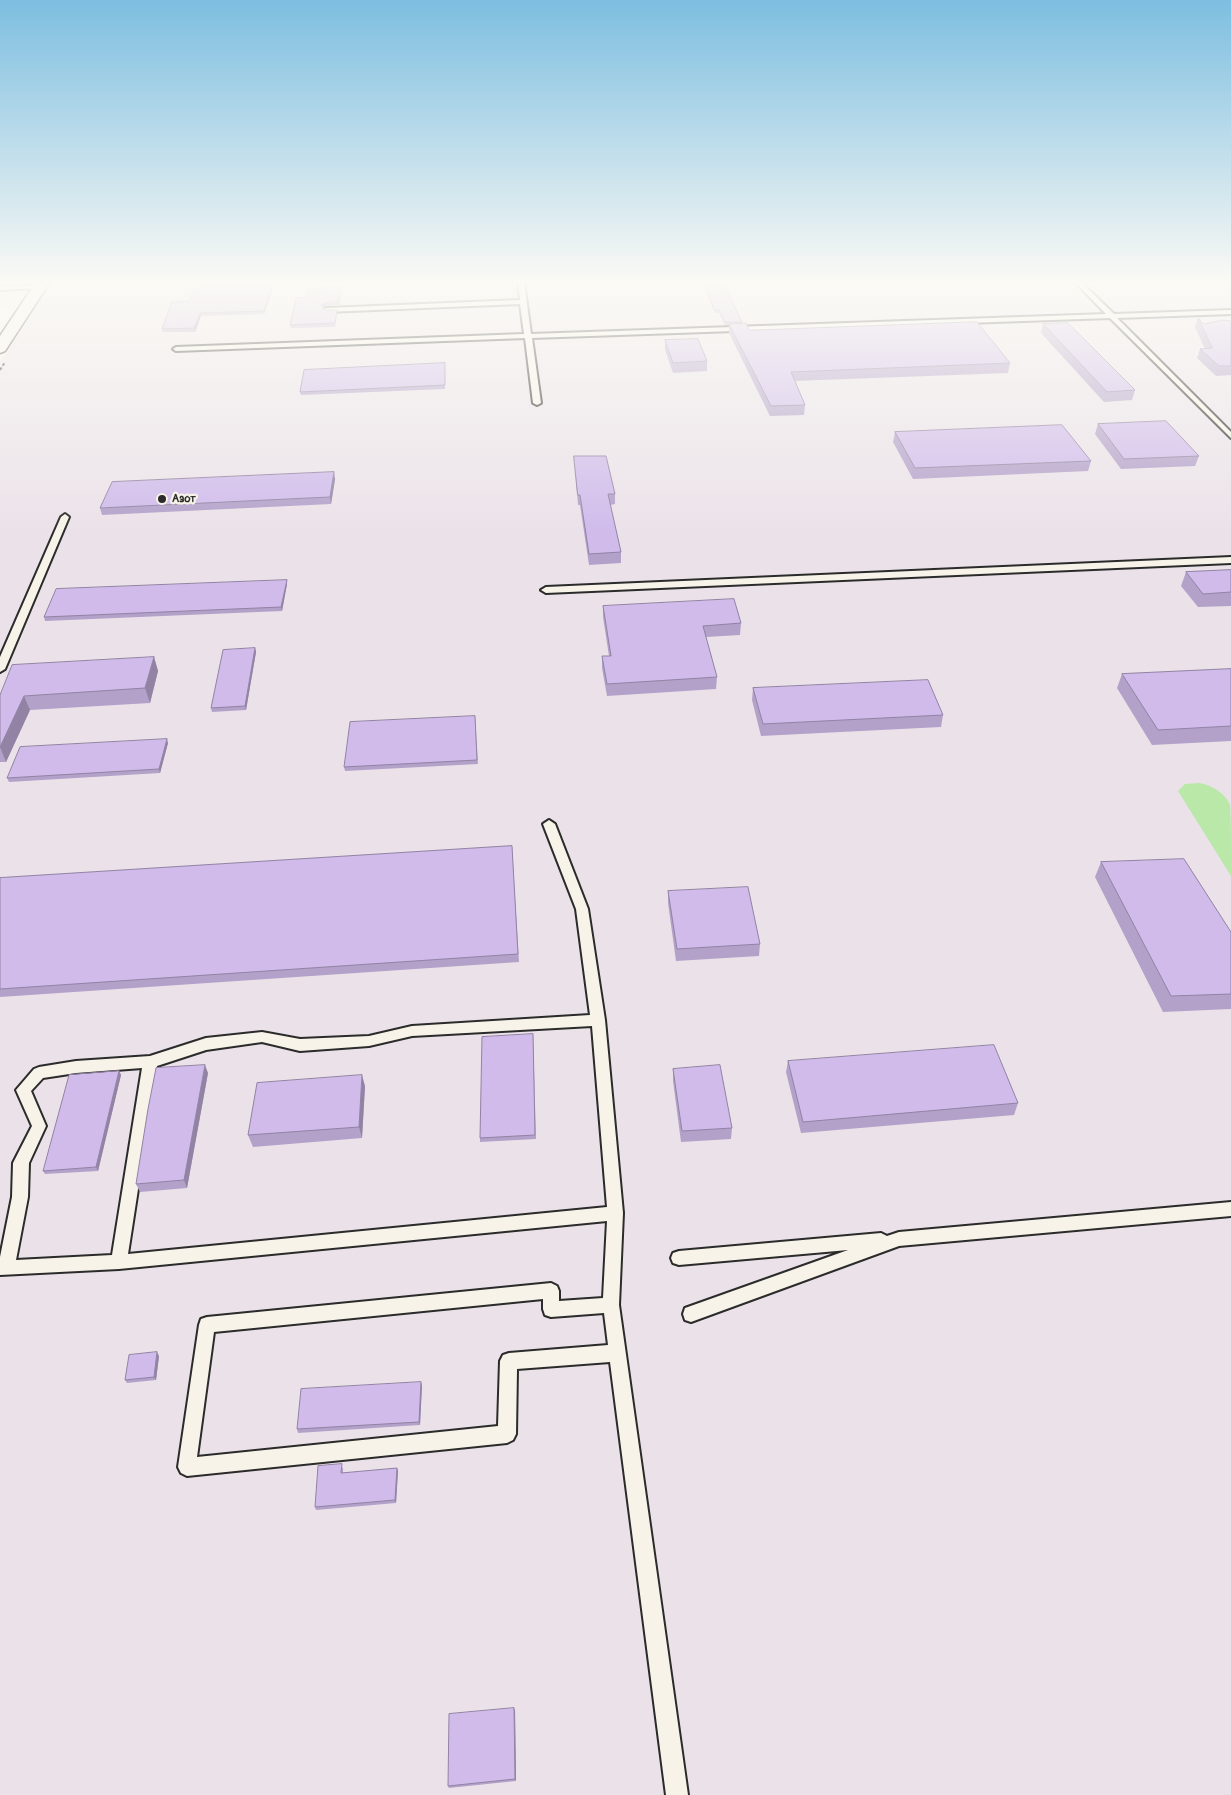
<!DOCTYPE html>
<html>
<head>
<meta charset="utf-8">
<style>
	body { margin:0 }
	canvas { display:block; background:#f7f3e8 }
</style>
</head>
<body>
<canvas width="1231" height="1795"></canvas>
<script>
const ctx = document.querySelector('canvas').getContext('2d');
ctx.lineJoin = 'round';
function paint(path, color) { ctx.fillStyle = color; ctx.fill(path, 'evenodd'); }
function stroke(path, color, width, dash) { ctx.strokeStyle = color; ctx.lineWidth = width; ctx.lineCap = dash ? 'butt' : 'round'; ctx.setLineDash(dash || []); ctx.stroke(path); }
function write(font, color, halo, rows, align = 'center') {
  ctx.font = font + ' Pangolin,sans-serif'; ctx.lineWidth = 4.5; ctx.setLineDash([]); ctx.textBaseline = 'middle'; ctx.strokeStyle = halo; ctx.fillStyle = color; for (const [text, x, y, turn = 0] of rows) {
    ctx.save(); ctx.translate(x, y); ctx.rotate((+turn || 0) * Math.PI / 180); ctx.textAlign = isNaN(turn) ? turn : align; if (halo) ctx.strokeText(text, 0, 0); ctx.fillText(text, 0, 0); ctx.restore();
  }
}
paint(new Path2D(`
	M51,282H1231V1795H0V361Z`), '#ebe2e9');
paint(new Path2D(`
	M1199,783C1212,785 1225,793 1230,805C1231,813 1231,863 1231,876L1178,791L1185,784Z`), '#b9e8a8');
const service = new Path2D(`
	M518,282H524L531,334L1106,314L1075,282H1081L1114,314L1231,310V314L1117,318L1231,432V438L1110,318L532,338L541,403L537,405L533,403L525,338L176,351L173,349L176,347L524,334L520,304L326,312L323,310L326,308L520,300Z
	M42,285V287L40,288L0,290V286Z
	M65,514L69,517L5,669L0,672V657L61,517Z
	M1231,557V563L546,593L541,590L546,587Z
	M549,820L555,824L588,909L605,1020L623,1213L619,1305L688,1795H666L610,1362L517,1369L516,1434L513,1440L507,1443L187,1476L181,1473L178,1467L199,1325L201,1319L207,1317L551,1283L557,1286L559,1291V1301L603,1298L607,1221L119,1269L0,1275V1257L12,1197L13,1163L32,1126L16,1090L34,1069L39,1067L76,1061L150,1056L206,1038L262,1032L300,1039L369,1036L412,1026L590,1015L576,909L543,824ZM592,1026L607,1207L128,1254L157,1066L206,1050L262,1042L300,1051L369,1046L412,1036ZM142,1068L112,1255L16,1260L28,1197L29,1163L46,1126L31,1091L43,1078L76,1073ZM543,1299V1309L545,1315L551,1317L604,1313L608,1345L509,1353L503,1355L500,1361L498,1426L197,1457L214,1332Z
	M1231,1202V1216L899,1246L691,1322L685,1320L683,1314L685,1308L848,1250L679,1265L673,1263L671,1258L673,1253L679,1251L881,1233L887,1236L899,1232Z`);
const secondary = new Path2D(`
	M36,282H50L5,351L0,353V336Z`);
stroke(service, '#2b2b2b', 4);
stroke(secondary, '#2b2b2b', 3);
stroke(new Path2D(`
	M0,370L5,362`), '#2b2b2b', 2, [3, 2]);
paint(service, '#f7f3e8');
paint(secondary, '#f7f3e8');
paint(new Path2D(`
	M198,282H275L264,314L201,316L195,332H163L162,329L189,301Z
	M702,282H723L742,322V323L749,330L1010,363L1008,373L795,381L805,405L804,415L770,416L729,333V325H725L719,313H715Z
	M833,282H901L900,285L836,287Z
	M341,288V292L339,306H326L323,308L326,310L337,313L335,327L291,328L290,325L307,297Z
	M1198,318L1204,324L1231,321V375L1216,376L1197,358L1200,349H1205L1195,327Z
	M1043,324L1135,390L1132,400L1104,402L1041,333Z
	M665,340L707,361V371L673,373L665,350Z
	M445,363V389L301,395L300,392Z
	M1098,424L1199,456L1195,466L1121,469L1095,434Z
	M895,432L1091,461L1088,471L913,479L893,442Z
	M574,456L615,494V504L610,505L621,552V563L589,565L580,505H578Z
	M335,479L331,504L102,515L100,508Z
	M1231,570V606L1198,607L1181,586L1186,572Z
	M287,584L282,611L45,621L44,617Z
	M603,606L741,623L740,635L706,637L717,677L716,689L607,696L602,668V656H609L603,617Z
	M255,648L256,652L246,710L212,712L211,708Z
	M154,657L158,671L150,703L30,710L6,762H0V695Z
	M1231,669V741L1152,745L1117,688L1122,674Z
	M753,688L943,715L941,727L761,736L752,700Z
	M475,716L478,764L345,771L344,767Z
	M168,743L160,773L9,782L7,778Z
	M512,846L519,962L0,997V878Z
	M1101,862L1231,932V1009L1163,1012L1095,877Z
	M668,891L760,944L759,956L676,961L668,903Z
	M533,1034L536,1139L480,1142V1138Z
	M788,1061L1018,1103L1014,1115L801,1133L786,1072Z
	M673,1069L732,1128L731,1139L681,1142L673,1081Z
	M119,1071L121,1075L98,1171L45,1174L43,1171Z
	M208,1073L187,1188L140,1192L136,1184Z
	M365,1086L362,1138L253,1147L248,1135Z
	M159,1356L156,1380L127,1383L125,1380Z
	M422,1385L420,1425L298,1433L297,1429Z
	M343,1467V1473L397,1468L398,1471L396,1503L316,1510L315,1507Z
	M515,1710L516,1781L449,1788L448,1786Z`), '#b3a1ca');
paint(new Path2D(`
	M273,282H275L264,314V311Z
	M341,288V292L339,306L338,302Z
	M325,303L326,306L321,309V306Z
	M200,313L201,316L195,332L194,328Z
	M334,472L335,479L331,504L330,497Z
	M287,580V584L282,611L281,607Z
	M255,648L256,652L246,710L245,706Z
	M154,657L158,671L150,703L145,688Z
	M24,696L30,710L6,762L0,747Z
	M167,739L168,743L160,773L159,769Z
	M205,1065L208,1073L187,1188L184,1180Z
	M119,1071L121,1075L98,1171L96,1167Z
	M362,1075L365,1086L362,1138L359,1127Z
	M157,1352L159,1356L156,1380L154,1377Z
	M421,1382L422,1385L420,1425L419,1422Z
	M397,1468L398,1471L396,1503L395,1500Z
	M514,1708L515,1710L516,1781L515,1779Z`), '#9283a4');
const building = new Path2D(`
	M198,282H273L264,311L200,313L194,328L162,329L172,302L189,301Z
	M704,282H723L742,322H725L719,310H715Z
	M836,282H881L837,283Z
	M341,288L338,302L325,303L321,306L326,310H337L335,323L290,325L296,298L307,297L308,289Z
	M1198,318L1204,324L1223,320L1231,321V366H1219L1200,349L1212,348Z
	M977,322L1010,363L791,372L805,405L771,406L729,324L746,323L749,330Z
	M1068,323L1135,390L1107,392L1043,324Z
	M698,339L707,361L673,363L665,340Z
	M445,363V385L300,392L304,370Z
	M1166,421L1199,456L1124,459L1098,424Z
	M1062,425L1091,461L915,468L895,432Z
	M574,456H606L615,494H608L621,552L589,554L580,495H578Z
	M334,472L330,497L100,508L112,482Z
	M1231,570V592L1203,594L1186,572Z
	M287,580L281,607L44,617L56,589Z
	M734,599L741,623L703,626L717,677L607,684L602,656H611L603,606Z
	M255,648L245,706L211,708L223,650Z
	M154,657L145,688L24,696L0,747V695L12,665Z
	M1231,669V726L1158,730L1122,674Z
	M928,680L943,715L763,724L753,688Z
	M475,716L477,760L344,767L350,722Z
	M167,739L159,769L7,778L20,747Z
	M512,846L518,954L0,989V878Z
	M1184,859L1231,932V994L1171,996L1101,862Z
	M748,887L760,944L677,949L668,891Z
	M533,1034L535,1135L480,1138L482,1037Z
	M994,1045L1018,1103L803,1122L788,1061Z
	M205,1065L184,1180L136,1184L148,1109L156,1068Z
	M720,1065L732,1128L682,1131L673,1069Z
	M119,1071L96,1167L43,1171L69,1075Z
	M362,1075L359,1127L248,1135L257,1083Z
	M157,1352L154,1377L125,1380L129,1355Z
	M421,1382L419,1422L297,1429L301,1389Z
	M342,1464L341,1473L397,1468L395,1500L315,1507L318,1466Z
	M514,1708L515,1779L448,1786L449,1714Z`);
paint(building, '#d0bbeb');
stroke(building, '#9283a4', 1);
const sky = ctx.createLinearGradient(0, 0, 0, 533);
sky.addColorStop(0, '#7dbee0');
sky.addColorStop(0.53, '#fbfaf5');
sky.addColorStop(1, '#fbfaf500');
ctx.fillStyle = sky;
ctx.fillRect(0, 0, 1231, 533);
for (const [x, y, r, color] of [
	[162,499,5,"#2b2b2b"]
]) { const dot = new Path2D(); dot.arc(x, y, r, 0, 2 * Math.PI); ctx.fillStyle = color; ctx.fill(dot); stroke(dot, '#f7f3e8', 2); }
write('bold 11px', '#2b2b2b', '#f7f3e8', [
	["Азот",172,499]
], 'left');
</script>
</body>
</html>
